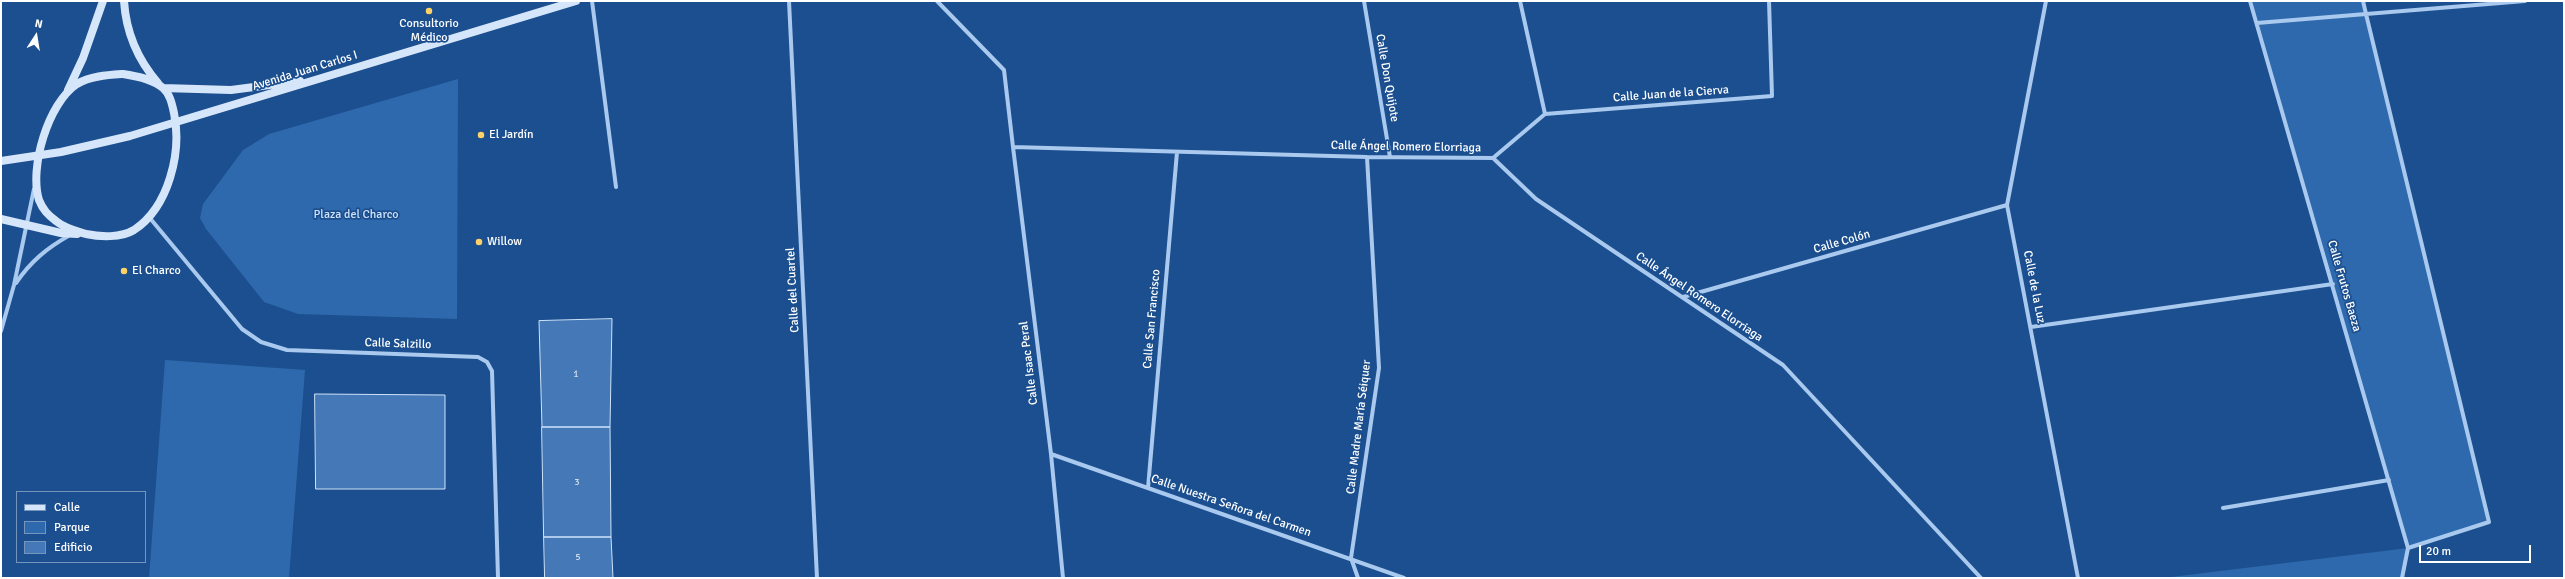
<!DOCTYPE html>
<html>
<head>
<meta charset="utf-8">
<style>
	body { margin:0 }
	#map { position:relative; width:2565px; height:579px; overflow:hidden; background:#1b4f8f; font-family:Signika,sans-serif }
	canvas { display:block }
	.frame { position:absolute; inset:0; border:2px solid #fff; pointer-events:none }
	.legend { position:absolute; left:16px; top:491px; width:130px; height:72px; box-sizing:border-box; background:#1b4f8f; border:1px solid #7695bc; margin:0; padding:5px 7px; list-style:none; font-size:12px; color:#fff }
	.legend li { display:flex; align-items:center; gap:8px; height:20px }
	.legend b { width:20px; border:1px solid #7695bc }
	.north { position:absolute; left:16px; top:16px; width:40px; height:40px; -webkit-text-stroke:3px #1b4f8f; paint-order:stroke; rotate:12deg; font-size:11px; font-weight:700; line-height:16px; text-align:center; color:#fff }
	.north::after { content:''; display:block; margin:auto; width:14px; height:18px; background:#fff; clip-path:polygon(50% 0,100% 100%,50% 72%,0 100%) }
	.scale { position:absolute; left:2419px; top:545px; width:112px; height:18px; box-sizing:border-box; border:2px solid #fff; border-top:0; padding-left:5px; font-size:12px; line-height:14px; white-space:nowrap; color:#fff; -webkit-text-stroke:3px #1b4f8f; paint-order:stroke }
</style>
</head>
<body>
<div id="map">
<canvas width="2565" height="579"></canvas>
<div class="frame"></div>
<ul class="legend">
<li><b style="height:5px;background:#d6e6fa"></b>Calle</li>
<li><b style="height:11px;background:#2e69ad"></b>Parque</li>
<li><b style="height:11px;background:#4478b7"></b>Edificio</li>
</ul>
<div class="north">N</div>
<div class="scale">20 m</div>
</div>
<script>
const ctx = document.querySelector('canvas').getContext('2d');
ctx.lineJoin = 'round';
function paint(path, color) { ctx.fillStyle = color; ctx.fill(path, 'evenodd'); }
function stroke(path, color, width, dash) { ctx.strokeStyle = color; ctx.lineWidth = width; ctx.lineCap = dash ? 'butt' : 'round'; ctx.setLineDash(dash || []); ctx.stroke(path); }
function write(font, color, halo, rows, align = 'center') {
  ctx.font = font + ' Signika,sans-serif'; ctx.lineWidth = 3.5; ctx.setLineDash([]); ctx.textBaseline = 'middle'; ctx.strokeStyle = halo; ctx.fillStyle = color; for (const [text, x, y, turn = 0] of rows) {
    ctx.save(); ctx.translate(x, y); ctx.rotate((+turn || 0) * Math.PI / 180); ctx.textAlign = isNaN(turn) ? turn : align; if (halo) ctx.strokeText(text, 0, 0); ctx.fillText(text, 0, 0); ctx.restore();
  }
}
paint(new Path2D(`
	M2250,1H2363L2489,522L2408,548L2402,578H2163L2408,548Z
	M458,79L457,319L298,314L264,302L206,229L200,218L203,204L243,150L269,134Z
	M165,360L305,370L289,578H149Z`), '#2e69ad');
const building = new Path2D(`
	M612,319L610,427H542L539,321Z
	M315,394L445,395V489H316Z
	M542,427H610L611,537H544Z
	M544,537H611L613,578H545Z`);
paint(building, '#4478b7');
stroke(building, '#cfe3fa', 1);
stroke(new Path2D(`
	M592,1L616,187
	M789,1L817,578
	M937,1L1004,70L1013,147L1367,157L1493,158L1536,199L1783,365L1981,578
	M1364,1L1390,157
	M1520,1L1545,114
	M2046,1L2007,205L2078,578
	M2250,1L2408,548L2402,578
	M2257,23L2366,14L2363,1
	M1013,147L1051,454L1063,578
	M1493,158L1545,114L1772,96L1769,1
	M149,217L242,329L261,342L287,350L478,357L487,362L492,371L498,578
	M16,283C31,261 47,248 70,235
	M1683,297L2007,205
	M2031,327L2333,284
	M1,331L14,285L34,189
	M1051,454L1404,578
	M1148,488L1177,152
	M2223,508L2389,480
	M2408,548L2489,522L2366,14L2525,1
	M1358,578L1351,558L1379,368L1367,157`), '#a9c9ee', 4);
stroke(new Path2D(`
	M124,1C126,32 138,60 158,83
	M123,74C136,76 153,79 163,88C170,94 172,104 174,113C182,152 169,207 134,230C121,238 100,237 86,234C76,231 64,228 56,221C48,215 43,210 39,200C29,168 48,103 77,84C90,76 108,75 123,74Z
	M163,88L231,90L300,81
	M68,90L83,58L103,1
	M1,161L61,152L130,136L576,1
	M1,219L61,233L77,234`), '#d6e6fa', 8);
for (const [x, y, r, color] of [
	[429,11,4,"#ffd166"],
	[481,135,4,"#ffd166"],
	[479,242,4,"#ffd166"],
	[124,271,4,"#ffd166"]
]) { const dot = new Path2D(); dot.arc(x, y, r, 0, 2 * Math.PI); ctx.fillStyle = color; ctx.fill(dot); stroke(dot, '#1b4f8f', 1.5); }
write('10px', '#d0dded', null, [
	["1",576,374],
	["3",577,482],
	["5",578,557]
]);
write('12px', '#fff', '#1b4f8f', [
	["Consultorio",429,24,"center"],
	["Médico",429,38,"center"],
	["El Jardín",489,135],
	["Willow",487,242],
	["El Charco",132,271]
], 'left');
write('12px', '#fff', '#1b4f8f', [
	["Avenida Juan Carlos I",305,71,-17],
	["Calle Don Quijote",1387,78,80],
	["Calle Juan de la Cierva",1671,94,-4],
	["Calle Ángel Romero Elorriaga",1406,147,1],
	["Calle Colón",1842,242,-16],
	["Calle Frutos Baeza",2344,286,74],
	["Calle de la Luz",2034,287,79],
	["Calle del Cuartel",793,290,-93],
	["Calle Ángel Romero Elorriaga",1699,297,34],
	["Calle San Francisco",1152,319,-85],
	["Calle Salzillo",398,344,2],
	["Calle Isaac Peral",1029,363,-97],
	["Calle Madre María Séiquer",1359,427,-83],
	["Calle Nuestra Señora del Carmen",1231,506,19]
]);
write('12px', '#cfe3fa', '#1b4f8f', [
	["Plaza del Charco",356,215]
]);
</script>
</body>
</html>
